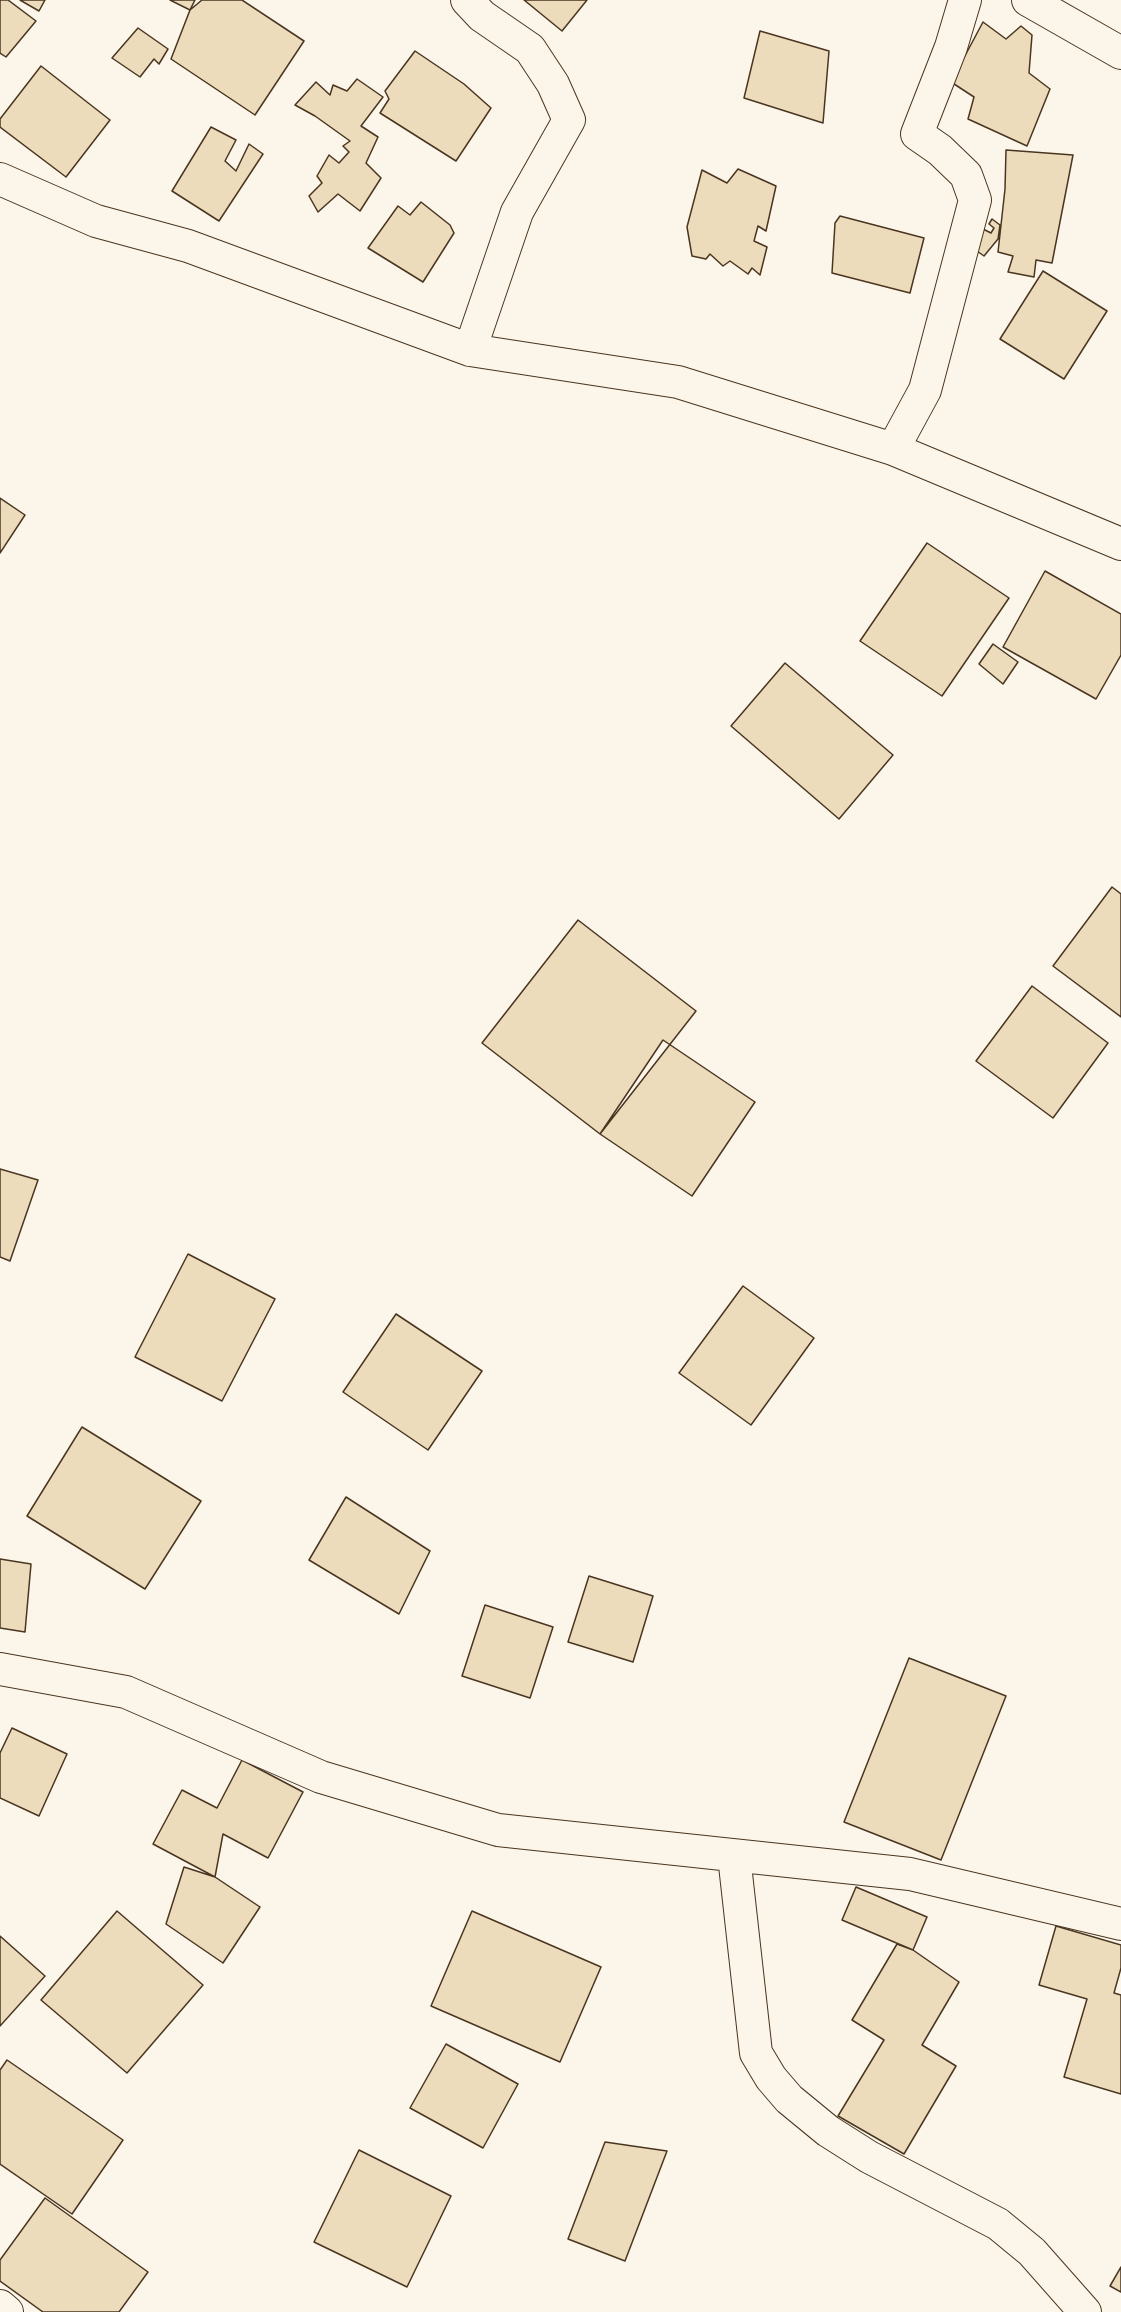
<!DOCTYPE html>
<html>
<head>
<meta charset="utf-8">
<style>
	body { margin:0 }
	canvas { display:block; background:#fbf6e9 }
</style>
</head>
<body>
<canvas width="1121" height="2312"></canvas>
<script>
const ctx = document.querySelector('canvas').getContext('2d');
ctx.lineJoin = 'round';
function paint(path, color) { ctx.fillStyle = color; ctx.fill(path, 'evenodd'); }
function stroke(path, color, width, dash) { ctx.strokeStyle = color; ctx.lineWidth = width; ctx.lineCap = dash ? 'butt' : 'round'; ctx.setLineDash(dash || []); ctx.stroke(path); }
const building = new Path2D(`
	M0,0H8L36,21L6,57L0,53Z
	M20,0H45L39,11Z
	M170,0H195L190,10Z
	M202,0H242L304,41L255,115L171,59L190,10Z
	M524,0H587L562,31Z
	M983,22L1006,39L1021,26L1032,35L1029,73L1050,89L1027,146L968,119L974,97L951,82Z
	M138,28L168,49L159,64L154,59L140,77L112,58Z
	M760,31L829,51L823,123L744,98Z
	M415,51L464,84L491,108L456,161L380,113L389,99L385,91Z
	M41,66L110,120L66,177L0,127V119Z
	M357,79L383,97L361,126L378,137L366,163L381,178L360,211L338,194L318,212L309,196L322,183L317,176L329,155L339,163L349,152L343,146L350,141L315,116L295,105L316,82L330,95L333,85L347,91Z
	M211,127L236,140L225,161L236,171L249,144L263,154L219,221L172,191Z
	M1006,150L1073,155L1052,263L1036,260L1034,277L1008,272L1013,256L998,252L1005,189Z
	M738,169L776,186L766,231L758,226L754,241L767,247L760,275L752,268L748,274L730,261L723,266L710,254L706,259L692,256L687,227L702,170L727,183Z
	M421,202L450,225L454,233L423,282L368,248L398,206L410,215Z
	M840,216L924,238L910,293L832,273L835,223Z
	M992,219L1000,225L998,239L984,256L970,246L983,229L991,233L994,228L989,224Z
	M1043,271L1107,311L1064,379L1000,339Z
	M0,498L25,515L0,553Z
	M927,543L1009,598L942,696L860,641Z
	M1045,571L1121,614V655L1096,699L1003,647Z
	M993,644L1018,662L1003,684L979,664Z
	M785,663L893,755L839,819L731,726Z
	M1112,887L1121,894V1017L1053,966Z
	M578,920L696,1011L600,1134L482,1043Z
	M1032,986L1108,1043L1053,1118L976,1061Z
	M663,1040L755,1102L692,1196L600,1134Z
	M0,1169L38,1180L10,1261L0,1257Z
	M188,1254L275,1299L222,1401L135,1357Z
	M743,1286L814,1338L751,1425L679,1373Z
	M396,1314L482,1371L428,1450L343,1392Z
	M82,1427L201,1501L145,1589L27,1516Z
	M346,1497L430,1551L399,1614L309,1560Z
	M0,1559L31,1564L25,1632L0,1628Z
	M589,1576L653,1596L633,1662L568,1642Z
	M485,1605L553,1627L530,1698L462,1676Z
	M909,1658L1006,1696L941,1860L844,1822Z
	M12,1728L67,1754L39,1816L0,1798V1753Z
	M242,1760L303,1792L268,1858L223,1834L215,1877L153,1844L182,1790L217,1808Z
	M184,1867L215,1877L260,1907L223,1963L166,1924Z
	M856,1887L927,1917L913,1950L842,1920Z
	M117,1911L203,1985L127,2073L41,2000Z
	M472,1911L601,1967L560,2062L431,2006Z
	M1056,1926L1121,1945V1968L1114,1993L1121,1995V2094L1064,2077L1087,1999L1039,1985Z
	M0,1936L45,1976L0,2026Z
	M897,1944L913,1950L959,1982L922,2045L956,2066L904,2154L838,2116L884,2040L852,2020Z
	M446,2044L518,2084L483,2148L410,2108Z
	M7,2060L123,2140L72,2214L0,2164V2070Z
	M605,2142L667,2151L625,2261L568,2239Z
	M359,2150L451,2196L407,2287L314,2242Z
	M45,2198L148,2272L119,2312H43L0,2281V2260Z
	M1121,2267V2292L1110,2286Z`);
paint(building, '#ecdcbc');
stroke(building, '#4a3520', 1.5);
const minor = new Path2D(`
	M467,0L482,16L530,49L553,84L569,120L517,212L470,350
	M1028,0L1121,53
	M0,179L96,221L188,246L470,350L678,382L893,449L1121,544
	M893,449L925,390L975,200L966,175L940,150L917,134L951,47L965,0
	M0,1669L126,1692L321,1777L498,1830L910,1874L1121,1924
	M734,1856L756,2053L771,2078L789,2099L828,2131L869,2157L998,2224L1032,2252L1085,2312
	M0,2306L7,2312`);
stroke(minor, '#4a3520', 34);
stroke(minor, '#fbf6e9', 32);
</script>
</body>
</html>
